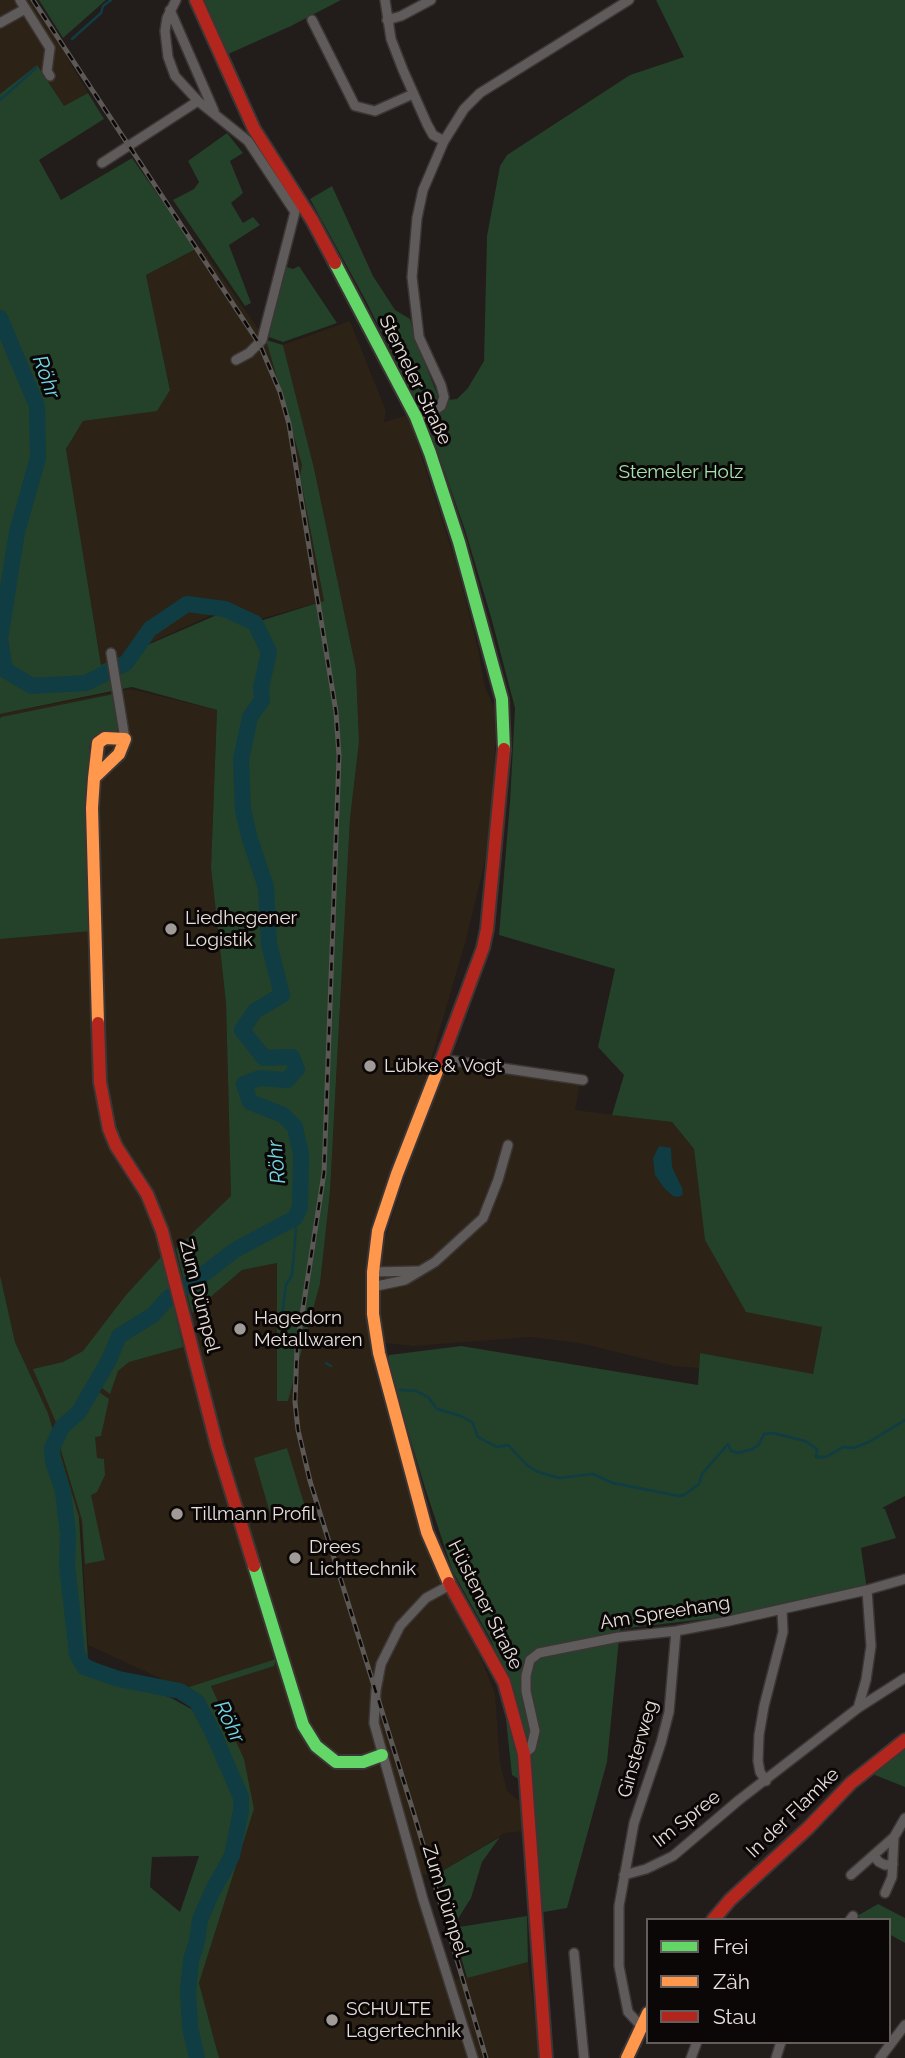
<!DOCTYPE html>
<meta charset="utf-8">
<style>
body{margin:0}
#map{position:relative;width:905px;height:2058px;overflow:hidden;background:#221c1a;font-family:Raleway,sans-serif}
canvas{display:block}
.legend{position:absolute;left:646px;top:1918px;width:245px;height:126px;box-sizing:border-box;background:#0b0706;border:2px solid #635d5c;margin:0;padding:9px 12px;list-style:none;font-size:21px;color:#e6dfdc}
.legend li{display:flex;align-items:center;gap:14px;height:35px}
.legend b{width:35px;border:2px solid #635d5c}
</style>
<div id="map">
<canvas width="905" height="2058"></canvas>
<ul class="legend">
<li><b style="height:9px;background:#63d668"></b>Frei</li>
<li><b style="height:9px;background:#ff974d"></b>Zäh</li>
<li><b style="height:9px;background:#b3261e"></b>Stau</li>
</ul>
</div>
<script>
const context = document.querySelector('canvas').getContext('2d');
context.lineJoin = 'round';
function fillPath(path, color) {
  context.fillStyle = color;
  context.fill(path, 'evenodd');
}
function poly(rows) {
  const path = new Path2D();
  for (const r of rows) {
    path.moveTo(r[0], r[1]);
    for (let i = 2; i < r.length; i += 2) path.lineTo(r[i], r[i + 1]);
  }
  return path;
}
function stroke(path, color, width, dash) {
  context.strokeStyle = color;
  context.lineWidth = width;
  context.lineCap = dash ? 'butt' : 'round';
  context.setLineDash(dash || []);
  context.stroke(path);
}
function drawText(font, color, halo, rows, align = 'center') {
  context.font = font + ' Raleway,sans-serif';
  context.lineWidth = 6;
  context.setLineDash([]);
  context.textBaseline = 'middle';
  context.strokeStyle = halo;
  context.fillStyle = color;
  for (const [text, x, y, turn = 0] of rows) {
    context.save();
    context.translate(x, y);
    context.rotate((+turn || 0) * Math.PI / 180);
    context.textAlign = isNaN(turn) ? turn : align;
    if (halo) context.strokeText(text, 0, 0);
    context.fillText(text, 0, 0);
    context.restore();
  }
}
fillPath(poly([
 [0,0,33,0,88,93,64,107,36,66,0,94],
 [201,247,266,340,302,465,300,477,324,601,260,619,225,609,101,665,66,449,83,421,157,410,170,389,146,275],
 [350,321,386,411,384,422,408,415,456,563,478,648,485,687,496,711,494,796,487,853,466,940,422,1090,370,1230,365,1277,368,1325,374,1367,407,1487,432,1565,480,1656,495,1693,500,1762,507,1791,522,1803,524,1831,505,1833,439,1873,421,1875,453,1980,528,1962,540,2058,219,2058,199,1983,254,1809,211,1686,183,1689,88,1645,81,1524,48,1413,15,1342,0,1275,0,714,131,689,217,710,211,868,226,1003,231,1196,192,1312,242,1270,277,1263,277,1401,288,1401,320,1284,330,1192,350,819,359,742,356,669,314,468,283,345],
 [448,1064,580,1083,575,1110,672,1122,694,1149,706,1240,822,1327,813,1375,700,1353,699,1368,674,1366,579,1343,530,1337,414,1346,383,1343,379,1312,381,1252,407,1171]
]), '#2c2215');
fillPath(poly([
 [39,0,106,0,63,38],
 [204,0,341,0,291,26,226,55],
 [656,0,905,0,905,1496,882,1508,885,1509,896,1538,861,1548,867,1590,782,1610,620,1629,607,1762,567,1908,538,1913,532,1787,512,1775,506,1720,516,1707,505,1673,491,1640,453,1572,425,1488,387,1361,389,1355,461,1346,698,1385,700,1353,813,1374,822,1327,746,1312,705,1240,694,1149,672,1122,612,1115,624,1075,598,1047,615,969,499,935,510,802,515,708,491,617,465,530,438,453,424,419,437,415,445,408,448,400,457,399,468,388,484,361,487,236,500,166,507,155,630,75,684,57],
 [37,65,64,106,88,93,104,119,39,160,61,200,132,158,196,249,146,275,170,390,157,411,83,421,66,449,101,665,226,611,260,621,324,601,300,476,302,465,266,340,283,345,314,468,356,669,359,742,350,819,330,1192,320,1284,288,1401,277,1401,277,1263,242,1270,192,1313,176,1249,231,1196,226,1003,211,868,217,710,132,687,0,714,0,94],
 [227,133,243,153,230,161,243,193,231,203,243,223,253,217,260,225,229,245,251,303,245,306,173,200,194,189,199,182,188,161],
 [332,186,373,276,395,310,410,319,416,341,438,396,437,400,431,406,419,406,414,398,366,301,310,199],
 [284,266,293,269,299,266,337,323,283,342,269,337],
 [114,694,119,727,115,733,100,734,89,746,91,931,0,939,0,719,1,717],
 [162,1256,183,1347,129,1362,118,1371,110,1394,98,1385,61,1434,33,1369,63,1362,83,1351,126,1295],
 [0,1275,15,1342,48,1413,79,1517,88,1659,173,1699,193,1710,183,1689,276,1659,274,1666,211,1686,244,1759,254,1809,199,1983,219,2058,0,2058],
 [199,1856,180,1912,150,1887,152,1857],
 [99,1392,109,1399,101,1436,95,1437,97,1458,104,1459,105,1475,97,1492,91,1495,105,1560,85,1564,82,1520,59,1444],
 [287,1448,306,1510,272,1520,254,1458],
 [905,1748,905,1787,870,1773],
 [500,1837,482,1862,471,1898,453,1927,439,1873],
 [878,1904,905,1918,905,1943,889,1934,889,1920,864,1920,857,1916],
 [527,1916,528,1962,467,1978,453,1928]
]), '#24412a');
fillPath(poly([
 [659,1146,671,1148,672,1167,682,1188,683,1194,679,1197,673,1196,664,1188,655,1175,653,1158]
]), '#0f3d43');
stroke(poly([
 [72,39,101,13,103,6,111,0],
 [0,100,36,68],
 [289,1328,282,1317,286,1285,292,1275,296,1230,295,1218],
 [326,1363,331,1366],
 [400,1390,416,1391,428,1397,437,1409,461,1416,472,1422,478,1437,497,1447,508,1445,528,1466,538,1472,559,1478,593,1474,613,1483,679,1496,684,1495,699,1484,702,1474,728,1444,731,1451,738,1453,753,1449,759,1444,764,1434,773,1433,805,1441,817,1449,816,1457,826,1457,843,1447,854,1448,869,1442,905,1420]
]), '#0f3d43', 2.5);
stroke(poly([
 [0,318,37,406,38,458,17,532,6,601,0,639,5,670,32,686,86,683,126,663,150,629,187,604,225,609,255,623,269,652,261,688,262,700,250,717,241,760,243,810,249,836,266,887,269,944,282,995,255,1011,242,1030,264,1058,292,1057,297,1069,287,1080,260,1078,244,1084,250,1102,283,1115,295,1127,301,1155,300,1207,295,1218,235,1250,196,1280,168,1298,153,1315,119,1336,109,1360,79,1412,62,1427,52,1448,53,1461,63,1491,68,1534,67,1565,77,1654,84,1667,119,1679,180,1691,197,1702,213,1733,241,1797,241,1811,232,1856,212,1892,200,1920,197,1941,191,1960,188,1991,190,2027,197,2058]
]), '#0f3d43', 16);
const street = poly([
 [20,0,50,48,47,71,50,76],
 [176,0,167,18,165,31,168,57,175,76,198,101,248,141,295,212,262,340,249,353,236,360],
 [385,0,391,39,403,70,427,124,433,135,444,141],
 [170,10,214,111],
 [312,20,355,106,375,111,413,94],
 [387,20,401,16,431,0],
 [0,23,25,9],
 [102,163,198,101],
 [416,417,435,410,441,406,444,397,441,385,419,337,412,277,417,218,423,190,444,141,464,109,480,93,629,0],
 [111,653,125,739],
 [441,1059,583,1080],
 [373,1272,418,1271],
 [372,1287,405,1280,435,1262,483,1218,498,1180,508,1145],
 [450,1585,426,1598,400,1626,381,1664,376,1690,374,1723,423,1899,473,2058],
 [858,1708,866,1680,871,1646,867,1590],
 [524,1754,531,1748,535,1731,526,1691,526,1676,530,1660,539,1653,619,1637,676,1631,729,1621,867,1590,905,1579],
 [766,1781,760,1772,758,1761,759,1735,764,1706,783,1632,782,1610],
 [874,1856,879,1862,885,1865,893,1864],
 [624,1875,646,1869,673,1856,739,1800,858,1708,905,1678],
 [851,1875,894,1837],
 [885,1893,892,1877,894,1837,905,1818],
 [850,1920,853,1916],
 [574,1953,584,2058],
 [641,2026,628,2012,619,1966,619,1906,634,1823,661,1743,669,1712,676,1631],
 [691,2058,697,2042],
 [776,2058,781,2042],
 [880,2058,905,2025]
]);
const fast = poly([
 [335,263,416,417,430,453,459,542,502,699,504,749],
 [254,1566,303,1725,316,1746,336,1762,363,1762,382,1755]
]);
const slow = poly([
 [94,778,98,743,105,738,125,739,119,754,94,778,92,808,98,1023],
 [441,1061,397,1174,378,1231,373,1272,373,1314,379,1353,427,1532,449,1583],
 [627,2058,648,2013]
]);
const jam = poly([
 [196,0,254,129,312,220,335,263],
 [98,1023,100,1082,109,1129,116,1146,147,1194,162,1231,217,1446,254,1566],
 [441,1061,483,948,487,929,504,749],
 [449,1583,504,1682,524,1754,546,2058],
 [713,1920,730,1900,808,1828,851,1783,905,1740]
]);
stroke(street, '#3b3635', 12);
stroke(fast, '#3b3635', 16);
stroke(slow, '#3b3635', 16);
stroke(jam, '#3b3635', 16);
stroke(street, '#5f5b5a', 9);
stroke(fast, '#63d668', 12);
stroke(slow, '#ff974d', 12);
stroke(jam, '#b3261e', 12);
const rail = poly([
 [33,0,260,345,280,392,289,424,336,712,339,756,324,1173,297,1347,295,1402,298,1430,310,1481,414,1814,486,2058]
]);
stroke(rail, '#5b5856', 5);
stroke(rail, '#0b0706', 2.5, [8]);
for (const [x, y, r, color] of [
 [171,929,7,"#a19b98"],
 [370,1066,7,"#a19b98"],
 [240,1329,7,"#a19b98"],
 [177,1514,7,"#a19b98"],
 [295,1558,7,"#a19b98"],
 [332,2020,7,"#a19b98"]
]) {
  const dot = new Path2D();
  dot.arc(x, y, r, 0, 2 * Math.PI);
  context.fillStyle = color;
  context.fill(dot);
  stroke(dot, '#0b0706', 2.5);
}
drawText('19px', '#e6dfdc', '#0b0706', [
 ["Stemeler Straße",415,380,64],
 ["Zum Dümpel",199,1296,76],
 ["Hüstener Straße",485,1605,63],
 ["Am Spreehang",665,1613,-9],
 ["Ginsterweg",638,1749,-74],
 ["In der Flamke",793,1813,-44],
 ["Im Spree",687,1819,-38],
 ["Zum Dümpel",445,1901,73]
]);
drawText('19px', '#a4e3b0', '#0b0706', [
 ["Stemeler Holz",681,472]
]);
drawText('19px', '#e6dfdc', '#0b0706', [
 ["Liedhegener",185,918],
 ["Logistik",185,940],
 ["Lübke & Vogt",384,1066],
 ["Hagedorn",254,1318],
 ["Metallwaren",254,1340],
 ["Tillmann Profil",191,1514],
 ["Drees",309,1547],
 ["Lichttechnik",309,1569],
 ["SCHULTE",346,2009],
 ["Lagertechnik",346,2031]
], 'left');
drawText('italic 21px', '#72d5e5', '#0b0706', [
 ["Röhr",46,377,70],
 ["Röhr",277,1162,-95],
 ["Röhr",229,1722,64]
]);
</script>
